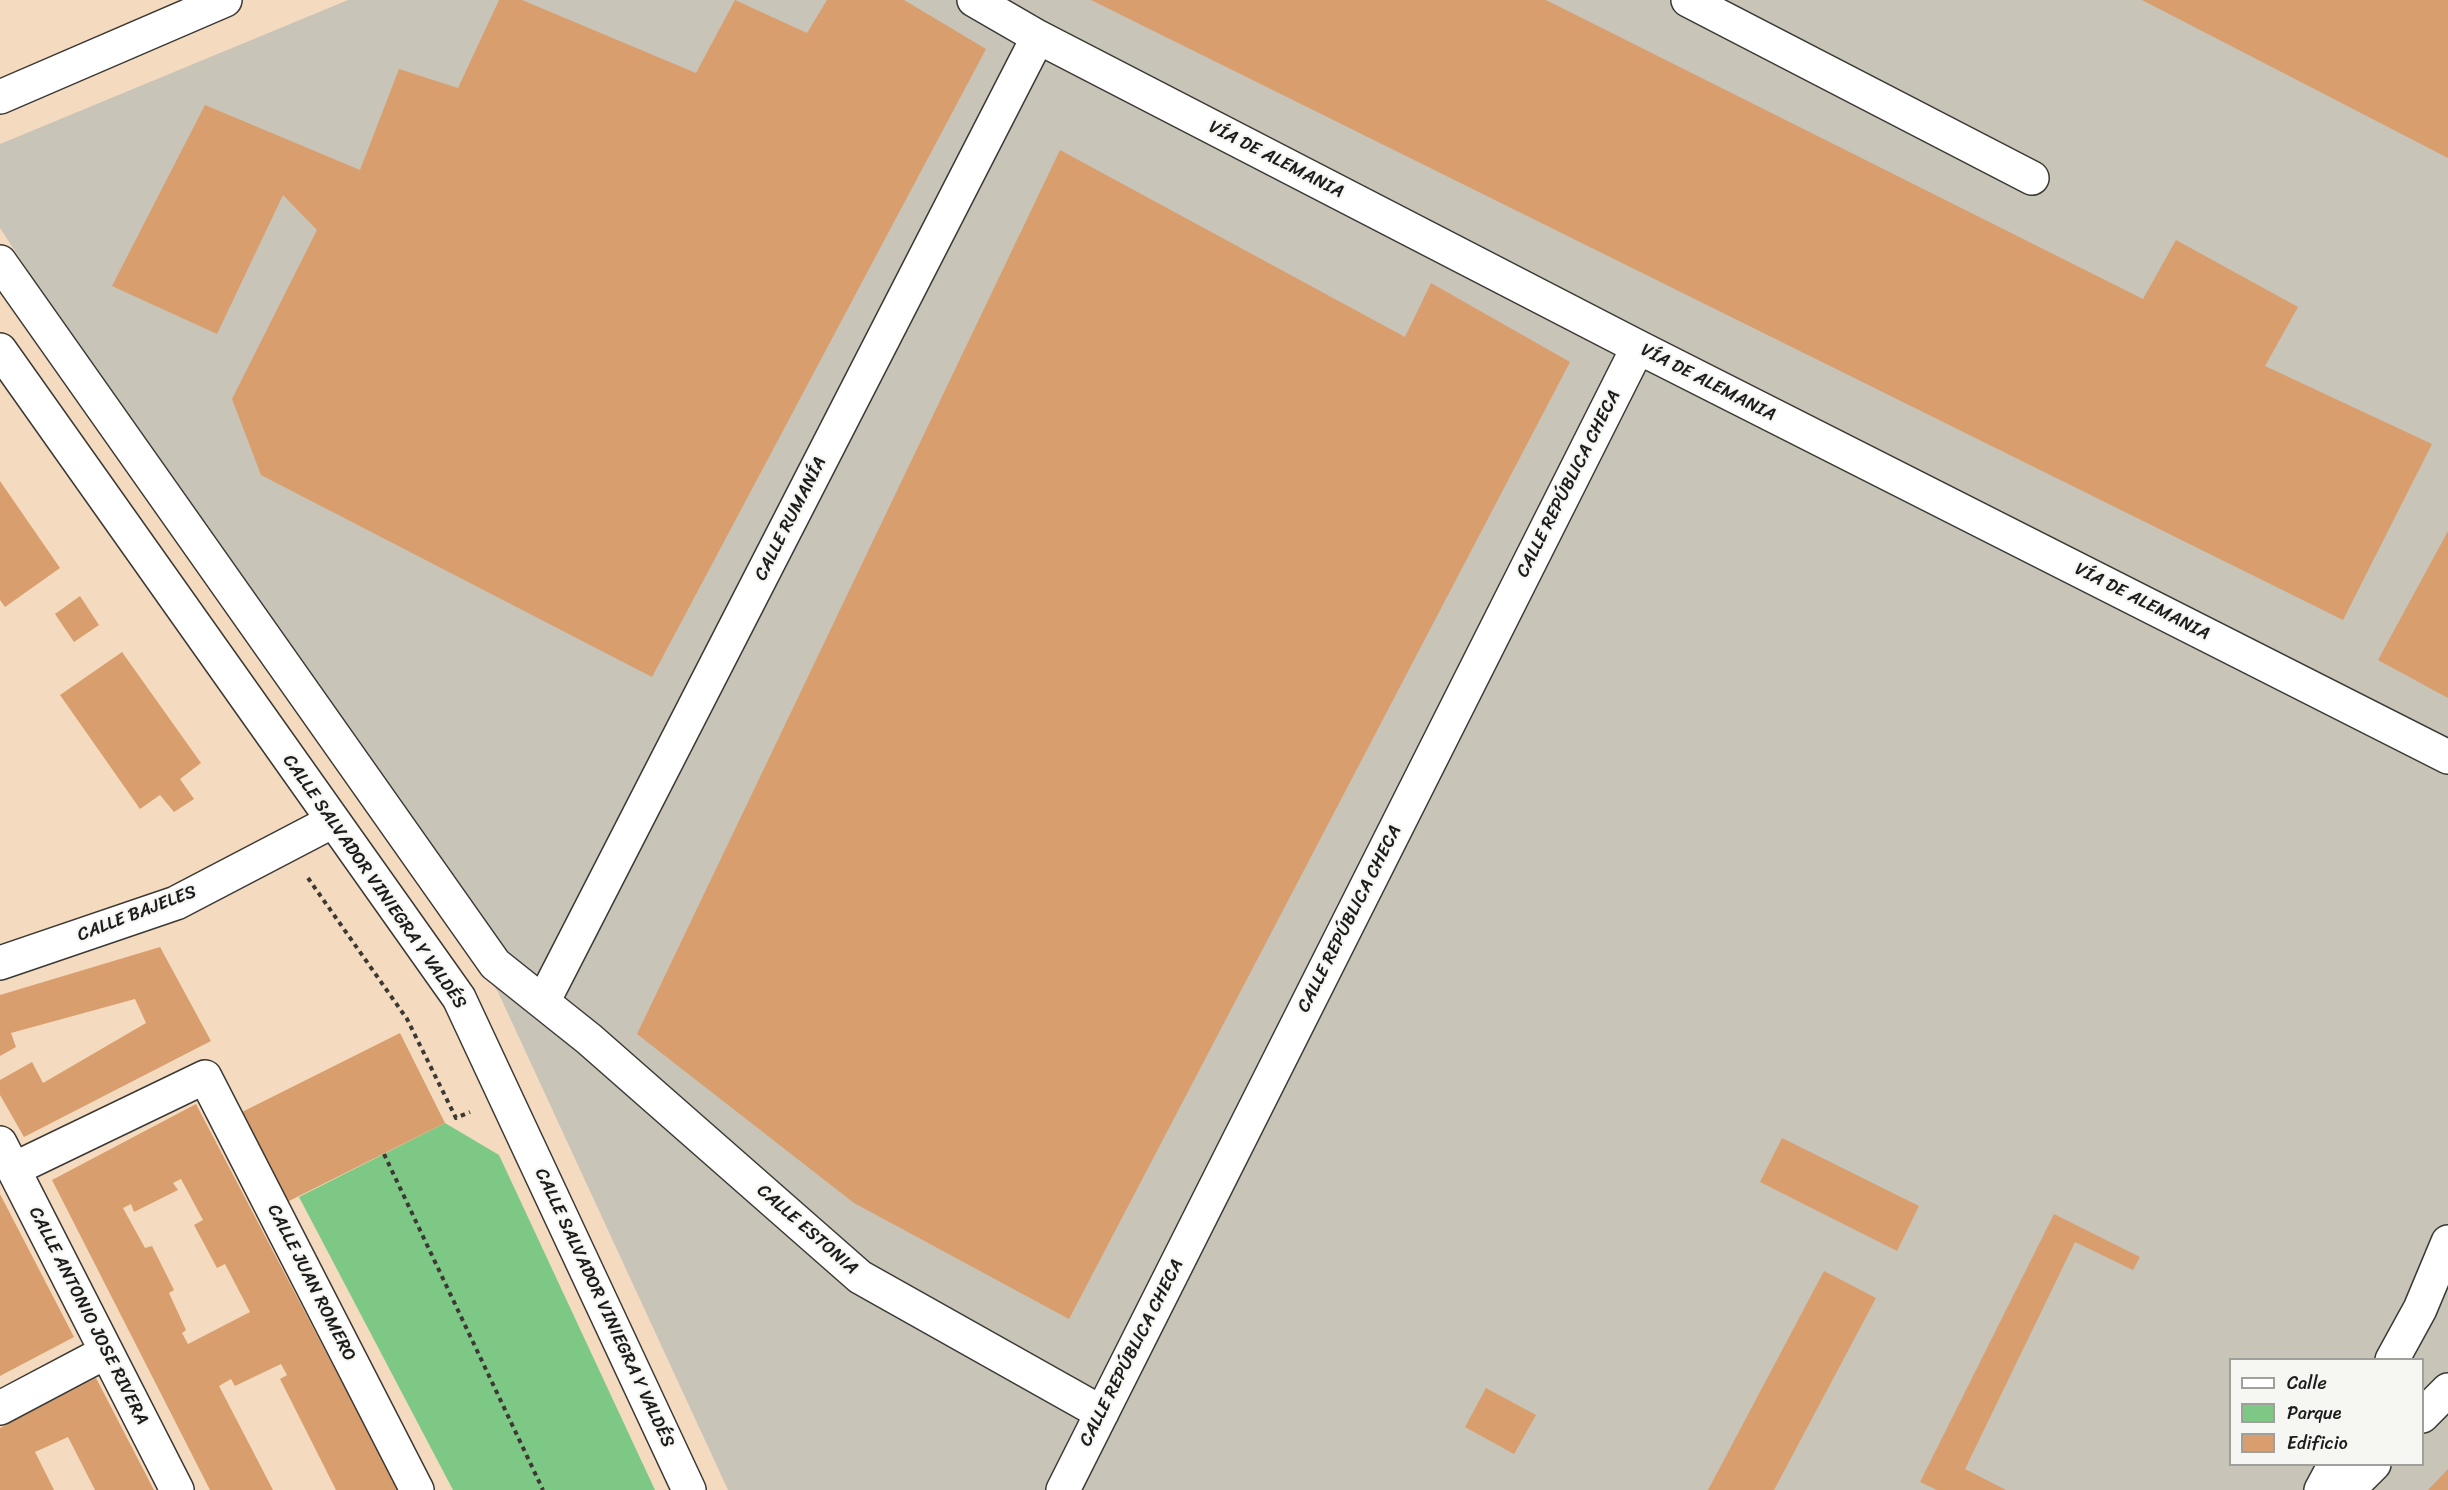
<!DOCTYPE html>
<meta charset="utf-8">
<style>
body{margin:0}
#map{position:relative;width:2448px;height:1490px;overflow:hidden;background:#f4dbbf;font-family:Sriracha,sans-serif}
canvas{display:block}
.legend{position:absolute;left:2229px;top:1358px;width:195px;height:108px;box-sizing:border-box;background:#f6f6f2;border:2px solid #9f9f9c;margin:0;padding:8px 10px;list-style:none;font-size:18px;color:#1c1c1c}
.legend li{display:flex;align-items:center;gap:12px;height:30px}
.legend b{width:30px;border:2px solid #9f9f9c}
</style>
<div id="map">
<canvas width="2448" height="1490"></canvas>
<ul class="legend">
<li><b style="height:8px;background:#fff"></b>Calle</li>
<li><b style="height:16px;background:#7ec886"></b>Parque</li>
<li><b style="height:16px;background:#d99e6e"></b>Edificio</li>
</ul>
</div>
<script>
const context = document.querySelector('canvas').getContext('2d');
context.lineJoin = 'round';
function fillPath(path, color) {
  context.fillStyle = color;
  context.fill(path, 'evenodd');
}
function poly(rows) {
  const path = new Path2D();
  for (const r of rows) {
    path.moveTo(r[0], r[1]);
    for (let i = 2; i < r.length; i += 2) path.lineTo(r[i], r[i + 1]);
  }
  return path;
}
function stroke(path, color, width, dash) {
  context.strokeStyle = color;
  context.lineWidth = width;
  context.lineCap = dash ? 'butt' : 'round';
  context.setLineDash(dash || []);
  context.stroke(path);
}
function drawText(font, color, halo, rows, align = 'center') {
  context.font = font + ' Sriracha,sans-serif';
  context.lineWidth = 4.5;
  context.setLineDash([]);
  context.textBaseline = 'middle';
  context.strokeStyle = halo;
  context.fillStyle = color;
  for (const [text, x, y, turn = 0] of rows) {
    context.save();
    context.translate(x, y);
    context.rotate((+turn || 0) * Math.PI / 180);
    context.textAlign = isNaN(turn) ? turn : align;
    if (halo) context.strokeText(text, 0, 0);
    context.fillText(text, 0, 0);
    context.restore();
  }
}
fillPath(poly([
 [348,0,2448,0,2448,1490,728,1490,498,992,0,228,0,144],
 [2230,1360,2422,1360,2422,1464,2230,1464]
]), '#c8c4b8');
fillPath(poly([
 [445,1123,499,1155,655,1490,453,1490,299,1197]
]), '#7ec886');
fillPath(poly([
 [499,0,522,0,696,73,735,0,807,33,827,0,904,0,986,49,652,677,261,475,232,399,317,230,283,195,217,334,112,286,205,105,360,170,399,69,458,88],
 [1091,0,1546,0,2143,299,2176,240,2298,307,2265,366,2432,444,2343,620],
 [2142,0,2448,0,2448,158],
 [1060,150,1405,337,1431,283,1570,362,1069,1319,854,1203,637,1034],
 [0,481,60,568,5,607,0,600],
 [2448,531,2448,698,2378,660],
 [80,596,99,625,74,642,55,614],
 [122,652,201,763,180,779,194,799,174,812,160,795,140,809,60,695],
 [160,947,211,1041,24,1137,0,1095,0,1080,32,1062,43,1083,146,1023,135,999,11,1033,16,1047,0,1056,0,995],
 [400,1033,445,1123,285,1203,240,1113],
 [196,1104,398,1490,336,1490,280,1379,287,1375,281,1364,235,1386,231,1379,219,1386,273,1490,210,1490,52,1180],
 [181,1179,203,1220,194,1225,217,1268,225,1264,250,1312,188,1344,182,1333,186,1330,169,1293,174,1290,152,1246,145,1248,123,1208,131,1204,134,1212,178,1190,173,1183],
 [1782,1138,1919,1206,1897,1251,1760,1182],
 [0,1194,74,1337,0,1376],
 [2054,1214,2140,1257,2133,1270,2075,1242,1965,1469,2006,1490,1937,1490,1920,1482],
 [1824,1271,1876,1298,1774,1490,1708,1490],
 [96,1378,154,1490,95,1490,68,1437,35,1452,54,1490,0,1490,0,1428],
 [1486,1388,1536,1415,1514,1454,1465,1427],
 [2448,1469,2448,1490,2428,1490]
]), '#d99e6e');
const minor = poly([
 [974,0,1038,37,1638,347,2448,757],
 [1688,0,2032,178],
 [0,97,225,0],
 [0,262,495,964,589,1039,860,1277,1102,1413],
 [0,350,459,998,689,1490],
 [0,963,176,903,333,821],
 [543,1002,1038,37],
 [0,1143,177,1490],
 [14,1169,205,1077,417,1490],
 [2392,1360,2420,1309,2448,1242],
 [0,1408,106,1352],
 [2422,1416,2448,1390],
 [1063,1490,1638,347],
 [2321,1490,2335,1464],
 [2348,1490,2374,1464]
]);
stroke(minor, '#3c3934', 36);
stroke(poly([
 [308,878,407,1019,456,1118,470,1112],
 [384,1154,543,1490]
]), '#3c3934', 4, [4.5, 4.5]);
stroke(minor, '#fff', 33);
drawText('18px', '#1c1c1c', '#f6f6f2', [
 ["VÍA DE ALEMANIA",1276,160,27],
 ["VÍA DE ALEMANIA",1708,383,27],
 ["CALLE REPÚBLICA CHECA",1569,484,-63],
 ["CALLE RUMANÍA",791,519,-63],
 ["VÍA DE ALEMANIA",2142,602,27],
 ["CALLE SALVADOR VINIEGRA Y VALDÉS",374,882,55],
 ["CALLE BAJELES",137,914,-21],
 ["CALLE REPÚBLICA CHECA",1350,919,-63],
 ["CALLE ESTONIA",807,1230,41],
 ["CALLE JUAN ROMERO",311,1283,63],
 ["CALLE SALVADOR VINIEGRA Y VALDÉS",604,1308,65],
 ["CALLE ANTONIO JOSE RIVERA",88,1316,63],
 ["CALLE REPÚBLICA CHECA",1132,1353,-63]
]);
</script>
